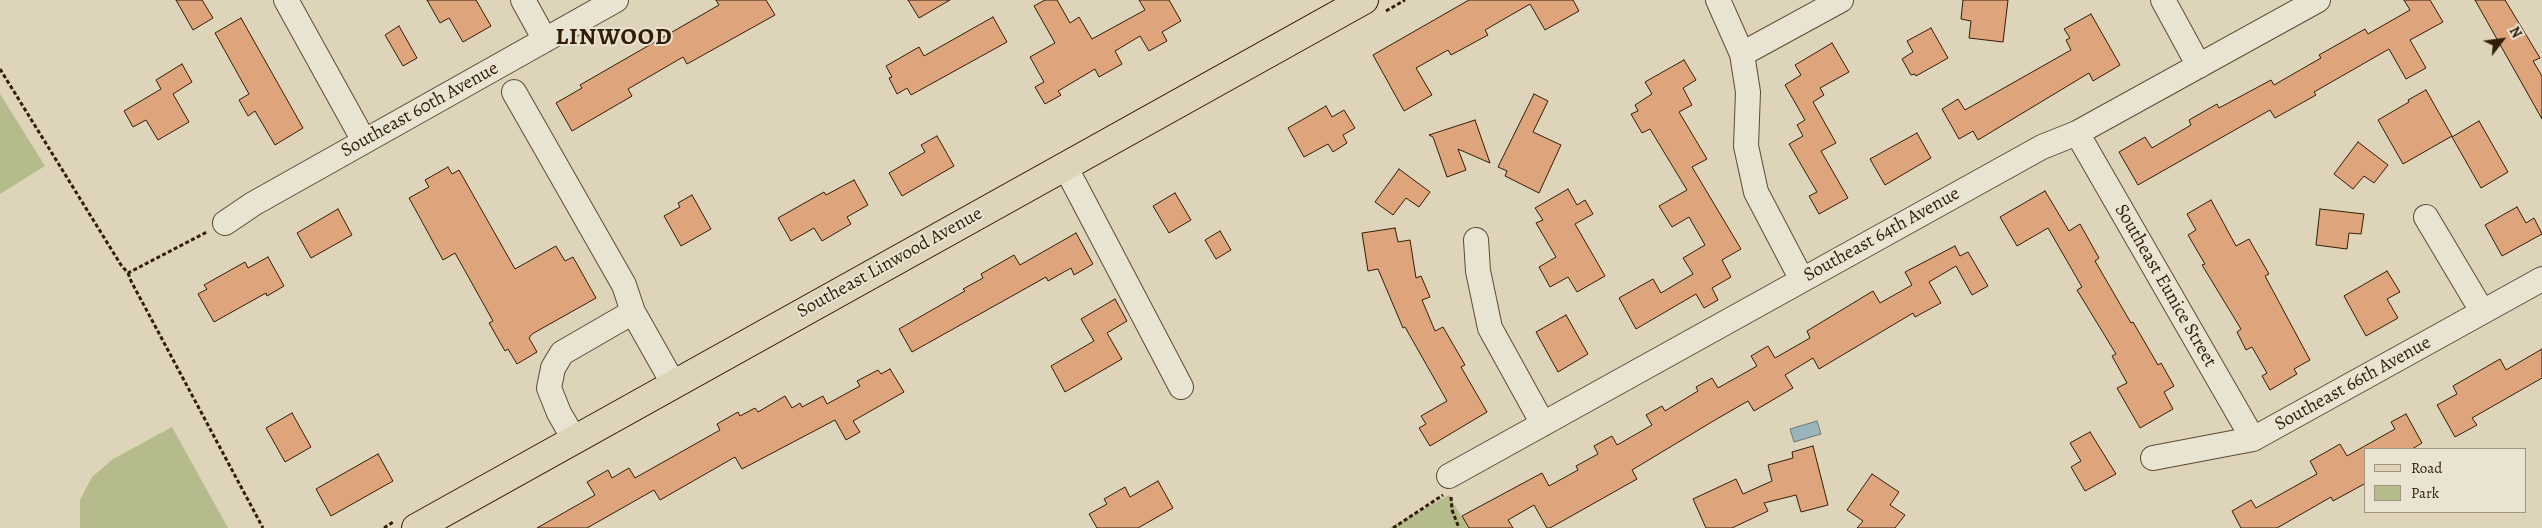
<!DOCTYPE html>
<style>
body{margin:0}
#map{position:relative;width:2542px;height:528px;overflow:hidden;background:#ddd4b9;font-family:Alegreya,serif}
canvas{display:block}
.legend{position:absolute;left:2364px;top:448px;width:162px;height:65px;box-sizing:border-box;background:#e9e3d2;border:1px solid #a09481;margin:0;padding:6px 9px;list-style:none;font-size:15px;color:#321d07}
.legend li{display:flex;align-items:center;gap:10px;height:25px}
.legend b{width:25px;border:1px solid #a09481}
.north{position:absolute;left:2477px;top:15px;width:50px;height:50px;-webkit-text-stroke:4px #e9e3d2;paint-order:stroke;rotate:60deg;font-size:14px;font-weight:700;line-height:20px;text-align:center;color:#321d07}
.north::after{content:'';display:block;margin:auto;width:18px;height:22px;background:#321d07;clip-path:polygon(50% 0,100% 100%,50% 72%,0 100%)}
</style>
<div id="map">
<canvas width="2542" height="528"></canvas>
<ul class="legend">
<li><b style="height:6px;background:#ddd4b9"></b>Road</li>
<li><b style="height:14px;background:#b6bb8c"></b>Park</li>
</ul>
<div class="north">N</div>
</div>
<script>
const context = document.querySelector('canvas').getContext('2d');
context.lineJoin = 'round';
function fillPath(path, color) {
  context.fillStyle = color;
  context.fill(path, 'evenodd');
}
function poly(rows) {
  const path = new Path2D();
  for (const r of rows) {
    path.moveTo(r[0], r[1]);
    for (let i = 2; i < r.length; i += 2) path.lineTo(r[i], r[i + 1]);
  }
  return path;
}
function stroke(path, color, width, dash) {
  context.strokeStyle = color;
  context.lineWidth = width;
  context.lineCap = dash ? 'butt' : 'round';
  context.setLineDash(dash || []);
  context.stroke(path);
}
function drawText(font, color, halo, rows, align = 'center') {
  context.font = font + ' Alegreya,serif';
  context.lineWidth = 4;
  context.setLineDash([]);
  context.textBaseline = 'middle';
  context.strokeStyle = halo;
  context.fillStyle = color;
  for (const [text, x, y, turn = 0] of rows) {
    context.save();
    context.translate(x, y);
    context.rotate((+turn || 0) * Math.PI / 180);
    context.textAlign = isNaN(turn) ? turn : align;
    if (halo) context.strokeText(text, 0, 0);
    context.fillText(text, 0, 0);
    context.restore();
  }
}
fillPath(poly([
 [0,94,45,166,0,194],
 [172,427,228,528,80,528,80,500,92,477,113,459],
 [1449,495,1468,528,1389,528]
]), '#b6bb8c');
const water = poly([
 [1817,421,1821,434,1794,442,1790,429,1817,421]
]);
fillPath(water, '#99b5bb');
stroke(water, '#707873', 1);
const building = poly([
 [176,0,202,0,213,18,193,30,176,0],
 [427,0,476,0,491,26,463,42,449,18,440,23,427,0],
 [716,0,766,0,775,15,687,64,683,57,628,89,632,96,572,131,556,103,582,88,580,85,719,5,716,0],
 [908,0,950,0,919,18,908,0],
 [1045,0,1057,0,1070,23,1079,17,1092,39,1145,10,1139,0,1169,0,1181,21,1162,32,1167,41,1149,51,1140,36,1115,51,1122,64,1099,77,1095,69,1058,91,1061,95,1045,104,1035,87,1044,82,1030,57,1055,43,1034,6,1045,0],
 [1469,0,1573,0,1579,11,1545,30,1530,4,1485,30,1488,35,1451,55,1448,50,1416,68,1432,95,1404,111,1373,55,1469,0],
 [1963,0,2008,0,2003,42,1969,38,1971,21,1961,19,1963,0],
 [2404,0,2430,0,2443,22,2410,40,2426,68,2406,79,2389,49,2314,92,2316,95,2275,118,2270,110,2138,185,2119,152,2145,137,2152,148,2191,125,2189,120,2217,104,2219,108,2271,80,2274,85,2321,58,2319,55,2365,29,2368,34,2410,10,2404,0],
 [2475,0,2505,0,2540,58,2533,61,2542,76,2542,119,2475,0],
 [2091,14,2120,65,2093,81,2089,73,1978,140,1973,131,1959,139,1942,109,1958,99,1965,110,2071,50,2066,40,2070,38,2064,29,2091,14],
 [993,17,1007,42,911,95,907,88,897,94,889,78,892,77,886,66,919,47,924,56,993,17],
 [241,18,303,128,275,145,255,111,248,116,239,100,249,94,215,33,241,18],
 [399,26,417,58,403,66,385,35,399,26],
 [1931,28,1948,58,1916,76,1915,74,1911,75,1902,59,1913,52,1907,41,1931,28],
 [1832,43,1849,72,1820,88,1824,95,1813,102,1836,143,1821,151,1848,198,1819,214,1809,196,1817,192,1789,144,1803,136,1797,125,1805,120,1785,85,1801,75,1795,65,1832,43],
 [1684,60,1696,80,1683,88,1692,105,1679,112,1707,159,1692,167,1741,249,1722,260,1731,277,1712,288,1718,300,1704,308,1696,294,1636,329,1619,298,1653,279,1661,293,1693,274,1683,258,1705,245,1689,217,1672,227,1659,206,1687,190,1650,129,1642,133,1631,114,1638,111,1635,105,1652,94,1645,82,1684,60],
 [182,64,192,82,173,94,189,122,158,140,146,120,133,127,124,111,161,89,156,80,182,64],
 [2426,90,2452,136,2403,164,2378,120,2409,102,2408,100,2426,90],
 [1534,94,1548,101,1533,132,1561,145,1539,193,1505,176,1507,171,1498,167,1534,94],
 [1326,106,1332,117,1344,110,1355,128,1343,135,1347,143,1333,152,1328,144,1304,157,1288,128,1326,106],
 [1475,120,1490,163,1458,149,1466,170,1447,177,1433,137,1429,135,1475,120],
 [2479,121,2508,172,2481,188,2452,137,2479,121],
 [1917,133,1931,158,1885,185,1870,159,1917,133],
 [937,136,954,166,902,196,889,173,925,152,921,145,937,136],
 [2358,142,2388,165,2374,183,2364,176,2353,189,2334,174,2358,142],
 [448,167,452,174,459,170,515,269,556,246,565,261,573,257,596,298,532,334,529,338,537,352,517,364,508,349,505,351,489,323,493,321,455,253,443,260,409,198,429,187,425,180,448,167],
 [1399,169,1430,192,1419,207,1406,198,1393,215,1375,202,1399,169],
 [854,180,868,205,847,217,851,224,822,241,814,228,791,241,778,218,824,192,826,195,854,180],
 [1568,189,1577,205,1585,200,1593,214,1575,224,1605,276,1577,292,1568,277,1550,287,1539,267,1556,257,1536,223,1543,220,1535,208,1568,189],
 [2045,191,2069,231,2080,224,2099,258,2095,261,2131,323,2133,322,2158,365,2161,363,2174,386,2164,392,2173,409,2140,428,2117,388,2127,383,2112,356,2116,354,2077,290,2082,287,2048,228,2017,246,2000,217,2045,191],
 [1175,193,1191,220,1169,233,1153,206,1175,193],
 [692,195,711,229,681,246,664,216,680,207,678,203,692,195],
 [2211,200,2236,246,2249,239,2269,274,2265,276,2310,360,2294,369,2297,374,2270,390,2262,376,2267,373,2252,347,2246,350,2237,332,2241,329,2202,265,2205,264,2188,235,2196,230,2187,214,2211,200],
 [2517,207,2526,223,2534,218,2542,234,2502,256,2485,225,2517,207],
 [338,209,352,235,311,258,297,233,338,209],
 [2320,209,2364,214,2361,234,2349,233,2347,249,2316,245,2320,209],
 [1395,228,1398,242,1410,240,1416,278,1421,276,1430,297,1422,300,1435,331,1443,327,1465,365,1461,367,1487,412,1430,446,1419,428,1426,424,1421,416,1447,401,1405,327,1403,328,1378,269,1368,271,1362,233,1395,228],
 [1220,231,1231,250,1216,259,1205,240,1220,231],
 [1076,233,1093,264,1074,275,1071,268,1048,281,1046,277,912,352,899,329,965,291,963,289,983,278,981,274,1014,255,1020,265,1076,233],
 [1955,246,1960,256,1968,252,1988,286,1972,295,1956,266,1929,282,1941,303,1915,317,1913,313,1819,369,1813,358,1785,375,1793,388,1754,411,1748,401,1715,420,1632,470,1637,479,1550,528,1547,528,1534,505,1508,520,1513,528,1469,528,1462,516,1542,473,1549,486,1578,470,1576,466,1598,454,1594,446,1612,436,1617,445,1652,425,1646,415,1662,406,1665,411,1698,391,1696,387,1712,378,1718,388,1757,366,1751,356,1768,346,1775,358,1810,338,1807,331,1873,291,1880,303,1912,285,1905,272,1955,246],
 [268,257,284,286,267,296,266,293,214,322,198,294,207,289,204,285,245,262,248,268,268,257],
 [2387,271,2400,292,2387,299,2398,318,2366,336,2344,296,2387,271],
 [1115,299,1127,321,1107,333,1122,359,1065,392,1051,366,1094,341,1081,319,1115,299],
 [1566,315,1588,354,1558,372,1536,332,1566,315],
 [2542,349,2542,378,2472,418,2477,425,2455,437,2437,405,2457,394,2453,386,2500,359,2506,370,2542,349],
 [890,369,904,392,853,421,860,432,846,440,835,420,742,469,735,457,660,500,654,490,587,528,537,528,595,495,587,482,608,470,612,478,629,468,635,478,720,430,717,424,738,412,740,416,755,408,758,412,785,396,792,408,800,403,802,407,823,396,827,404,860,386,857,381,878,370,881,374,890,369],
 [292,413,311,447,285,462,266,428,292,413],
 [2406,414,2422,443,2412,449,2366,449,2366,483,2333,501,2331,497,2277,528,2241,528,2232,511,2251,500,2256,508,2317,474,2310,461,2340,444,2347,456,2395,429,2391,422,2406,414],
 [2090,432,2116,474,2085,491,2071,467,2081,461,2070,443,2090,432],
 [1813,446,1828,505,1801,512,1796,495,1764,503,1768,511,1732,528,1706,528,1693,499,1736,479,1743,494,1772,481,1768,465,1793,458,1792,452,1813,446],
 [378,454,393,481,331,516,316,489,378,454],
 [1872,474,1899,492,1890,505,1905,515,1895,528,1857,528,1863,521,1847,510,1872,474],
 [1158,481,1173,508,1138,528,1097,528,1089,514,1107,504,1104,499,1125,487,1130,497,1158,481]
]);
fillPath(building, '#dea57d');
stroke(building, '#321d07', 1);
const minor = poly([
 [286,0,364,141],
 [523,0,545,40],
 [1718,0,1742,54,1748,92,1746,146,1756,192,1802,280],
 [2163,0,2199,66],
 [1742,54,1841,0],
 [514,92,624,285,633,312],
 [2077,133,2253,439],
 [1065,166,1181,387],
 [2426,217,2482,311],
 [225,223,253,204,616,0],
 [1476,240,1478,271,1490,328,1543,424],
 [574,439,559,413,549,388,553,368,562,353,633,312,673,383],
 [2153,458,2253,439,2542,279],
 [1449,476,2042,147,2077,133,2318,0]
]);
const major = poly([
 [416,528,1364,0]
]);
stroke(minor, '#5d4b34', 26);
stroke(major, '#321d07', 30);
stroke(poly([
 [1386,11,1405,0],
 [0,69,121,265,128,273,207,232],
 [128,273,131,281,263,528],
 [1451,497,1452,510,1459,528],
 [384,528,393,522],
 [1393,528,1443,495]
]), '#321d07', 3, [4, 2.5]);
stroke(minor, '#e9e3d2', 24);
stroke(major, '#ddd4b9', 28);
drawText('19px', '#321d07', '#e9e3d2', [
 ["Southeast 60th Avenue",420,110,-29],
 ["Southeast 64th Avenue",1882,235,-29],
 ["Southeast Linwood Avenue",890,263,-29],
 ["Southeast Eunice Street",2165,286,60],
 ["Southeast 66th Avenue",2353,384,-29]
]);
context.letterSpacing = '1px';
drawText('bold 24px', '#321d07', '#e9e3d2', [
 ["LINWOOD",614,38]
]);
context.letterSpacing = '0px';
</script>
